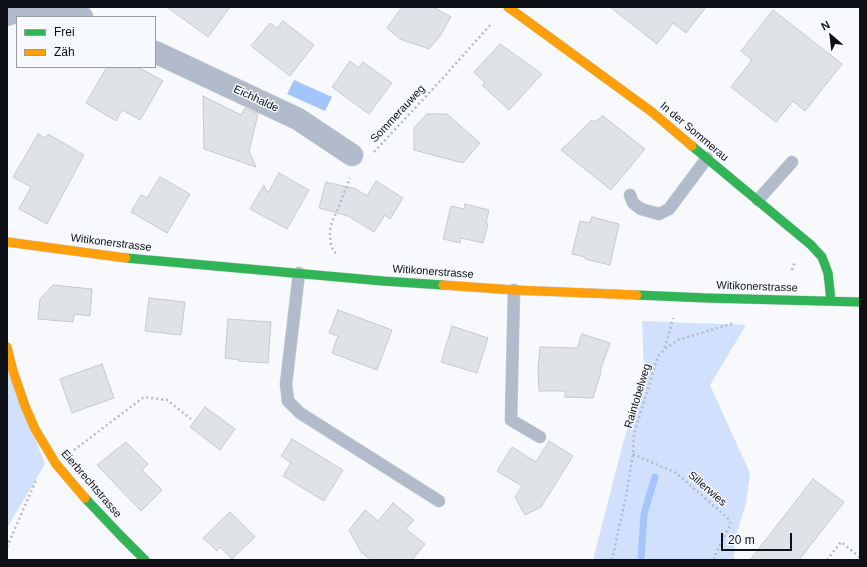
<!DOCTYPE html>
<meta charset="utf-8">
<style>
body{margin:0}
#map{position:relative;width:867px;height:567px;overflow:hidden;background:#f7f9fc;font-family:Helvetica,sans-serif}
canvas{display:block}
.frame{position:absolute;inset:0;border:8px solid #0d1017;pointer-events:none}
.legend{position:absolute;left:16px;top:16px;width:140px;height:52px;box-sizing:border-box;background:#f6f9fd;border:1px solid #999ca1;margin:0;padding:5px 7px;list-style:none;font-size:12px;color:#0d1017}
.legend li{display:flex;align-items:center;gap:8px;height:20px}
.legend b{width:20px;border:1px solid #999ca1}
.north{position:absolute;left:811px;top:16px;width:40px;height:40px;-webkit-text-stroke:3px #f6f9fd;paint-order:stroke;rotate:332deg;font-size:11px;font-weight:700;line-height:16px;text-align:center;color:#0d1017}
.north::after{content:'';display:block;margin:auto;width:14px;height:18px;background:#0d1017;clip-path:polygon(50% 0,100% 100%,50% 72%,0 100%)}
.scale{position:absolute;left:721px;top:533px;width:71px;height:18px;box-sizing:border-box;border:2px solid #0d1017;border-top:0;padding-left:5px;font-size:12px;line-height:14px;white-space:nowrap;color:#0d1017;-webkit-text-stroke:3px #f6f9fd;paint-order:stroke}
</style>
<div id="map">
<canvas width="867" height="567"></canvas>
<div class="frame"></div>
<ul class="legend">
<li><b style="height:5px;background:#30b455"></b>Frei</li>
<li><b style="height:5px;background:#ff9f0a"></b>Zäh</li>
</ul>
<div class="north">N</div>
<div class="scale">20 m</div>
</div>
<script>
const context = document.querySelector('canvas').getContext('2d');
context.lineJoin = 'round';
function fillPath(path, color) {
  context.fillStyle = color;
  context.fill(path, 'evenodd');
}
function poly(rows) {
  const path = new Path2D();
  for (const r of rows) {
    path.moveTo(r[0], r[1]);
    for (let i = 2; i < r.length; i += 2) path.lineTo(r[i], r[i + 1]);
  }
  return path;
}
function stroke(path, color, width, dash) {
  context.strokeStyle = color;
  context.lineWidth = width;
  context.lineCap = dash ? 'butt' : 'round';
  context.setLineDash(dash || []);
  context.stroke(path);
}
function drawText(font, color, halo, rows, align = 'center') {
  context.font = font + ' Helvetica,sans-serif';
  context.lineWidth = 3;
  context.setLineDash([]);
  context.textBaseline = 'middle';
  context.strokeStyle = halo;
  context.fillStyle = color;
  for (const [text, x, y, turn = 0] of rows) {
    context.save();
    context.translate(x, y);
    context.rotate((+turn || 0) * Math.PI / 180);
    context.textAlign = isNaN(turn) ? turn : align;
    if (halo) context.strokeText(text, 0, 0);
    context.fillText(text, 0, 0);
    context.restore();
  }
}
fillPath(poly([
 [642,321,746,325,710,385,750,473,746,504,735,538,734,560,593,560,622,447,644,371],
 [7,368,45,464,7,528]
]), '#d0e0fd');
fillPath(poly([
 [294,80,332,97,325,111,287,94]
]), '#a4c4fd');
stroke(poly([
 [641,560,644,514,655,477]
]), '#a4c4fd', 7);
const building = poly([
 [167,7,230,7,208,37,167,7],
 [402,7,433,7,451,17,440,36,429,49,400,39,387,28,402,7],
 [610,7,706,7,686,33,673,23,657,44,610,7],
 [773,10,842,64,805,111,793,101,776,122,731,87,752,60,741,51,773,10],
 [283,21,314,45,290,76,251,46,270,23,277,28,283,21],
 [500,44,542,74,509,110,482,85,485,83,474,72,500,44],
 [350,61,359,68,363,62,392,83,369,114,332,87,350,61],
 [107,67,138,67,163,81,140,120,122,110,116,121,86,103,107,67],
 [203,96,241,115,245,108,258,114,249,151,256,167,204,149,203,96],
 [427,114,447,114,480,143,463,163,414,150,414,128,427,114],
 [603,116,645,149,611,190,561,150,592,120,594,122,603,116],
 [38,134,45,138,48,134,84,155,47,224,19,209,31,187,13,177,38,134],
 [279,173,309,190,287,229,250,209,264,185,268,193,279,173],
 [160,177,190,194,167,233,131,212,141,195,147,198,160,177],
 [376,181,403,198,390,219,385,215,374,232,348,216,319,208,326,182,356,189,367,196,376,181],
 [465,204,489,210,486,223,488,224,483,243,461,238,460,243,443,239,451,206,464,209,465,204],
 [592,217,619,224,610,265,585,259,585,257,572,254,580,221,590,223,592,217],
 [53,285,92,289,90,316,74,314,73,322,38,319,40,299,53,285],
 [149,298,185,302,181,335,145,331,149,298],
 [338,310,392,330,377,370,332,353,338,336,329,333,338,310],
 [228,319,271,322,268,363,239,361,239,360,225,358,228,319],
 [452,326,488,338,477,373,441,362,452,326],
 [582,334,610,343,600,371,601,372,593,398,565,397,565,391,539,391,538,368,540,347,577,348,582,334],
 [102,364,114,398,72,413,60,379,102,364],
 [205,407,235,429,220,450,190,427,205,407],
 [292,439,343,470,324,501,283,476,291,463,281,456,292,439],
 [549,441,573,456,541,507,525,515,515,497,522,486,497,471,512,447,536,462,549,441],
 [126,442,148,464,142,470,162,490,141,511,97,465,126,442],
 [813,479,844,502,799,560,750,560,813,479],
 [393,503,414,520,406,529,425,544,412,560,371,560,361,552,349,530,365,510,378,521,393,503],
 [230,512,255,537,232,559,220,547,217,551,203,538,230,512]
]);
fillPath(building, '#dfe2e7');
stroke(building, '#c6c9ce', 1);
const lane = poly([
 [630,195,633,203,641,209,659,214,669,209,707,158],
 [758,200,792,162],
 [299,273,286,384,288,401,300,413,439,501],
 [514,290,511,420,540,437]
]);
const street = poly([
 [49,7,73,12,82,17],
 [7,15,29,7,44,7],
 [155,52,298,119,352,155]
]);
const fast = poly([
 [692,146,811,245,822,257,828,273,831,301],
 [126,258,383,281,443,285],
 [637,295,706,298,860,302],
 [85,498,121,536,145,560]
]);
const slow = poly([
 [508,7,652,112,692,146],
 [7,242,126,258],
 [443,285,514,290,637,295],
 [7,347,13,371,25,406,35,429,56,464,85,498]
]);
stroke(lane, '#d2d4d7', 13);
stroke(street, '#d2d4d7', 23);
stroke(fast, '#d2d4d7', 10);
stroke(slow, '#d2d4d7', 10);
stroke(poly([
 [374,152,442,79,492,23],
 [336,253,334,252,331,245,330,237,330,230,332,222,337,211,350,178],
 [792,270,793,266,796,261],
 [665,348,673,318],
 [74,450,144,397,167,400,191,419],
 [633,454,676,473,730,520,730,525,716,553,714,560],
 [7,547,37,478],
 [612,560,626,496,633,454,634,434,658,356,665,349,678,340,734,323],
 [827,560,841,542,860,557]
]), '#b5bbc5', 2.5, [2, 3]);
stroke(lane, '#b2bbcb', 12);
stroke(street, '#b2bbcb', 22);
stroke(fast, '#30b455', 9);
stroke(slow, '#ff9f0a', 9);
drawText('11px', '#0d1017', '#f6f9fd', [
 ["Eichhalde",256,99,25],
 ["Sommerauweg",398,114,-47],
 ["In der Sommerau",694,132,40],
 ["Witikonerstrasse",111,243,7],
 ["Witikonerstrasse",433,272,4],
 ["Witikonerstrasse",757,287,2],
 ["Raintobelweg",638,396,-73],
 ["Eierbrechtstrasse",91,484,49],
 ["Sillerwies",707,489,41]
]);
</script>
